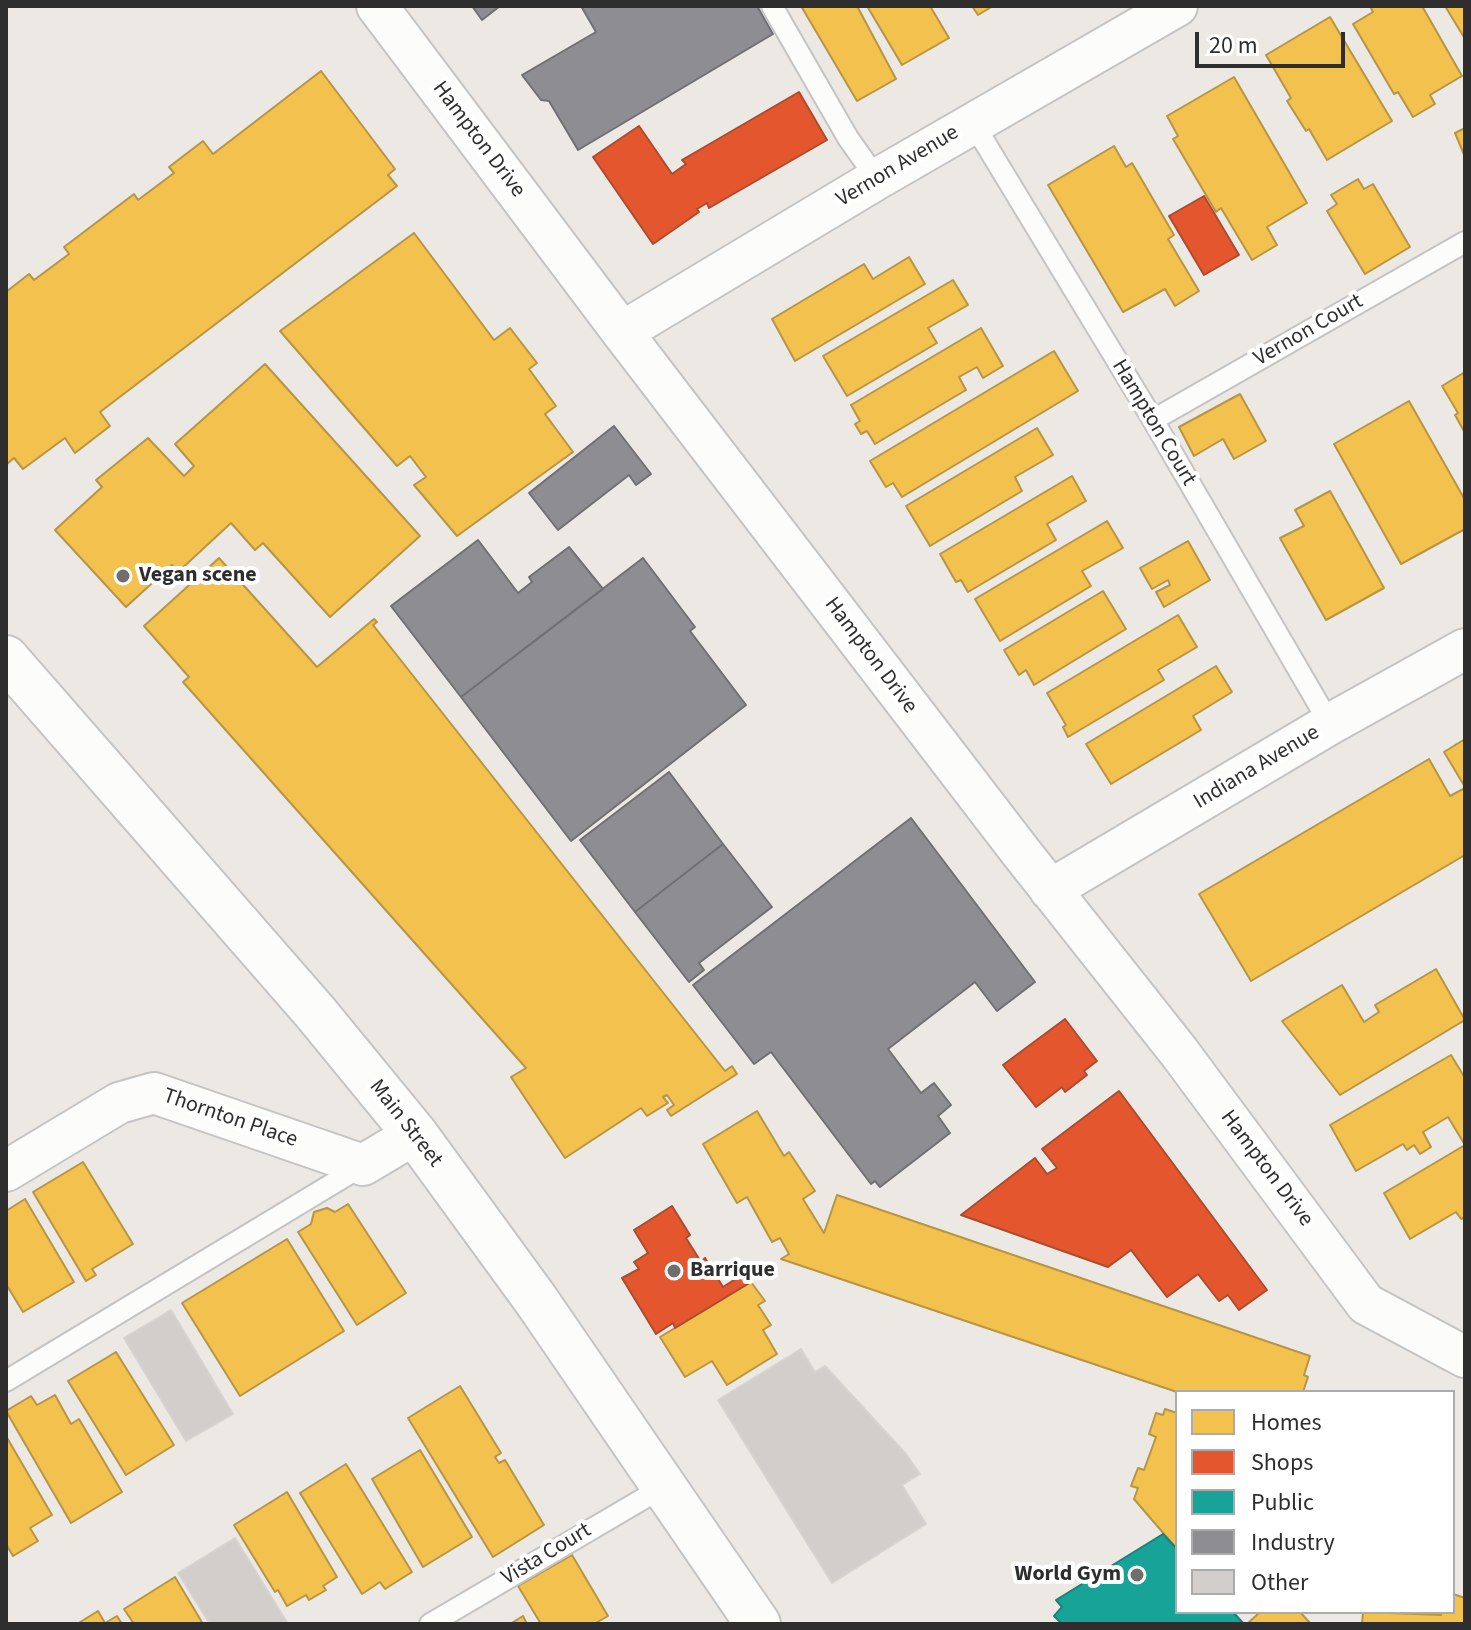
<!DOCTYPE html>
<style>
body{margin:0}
#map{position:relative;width:1471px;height:1630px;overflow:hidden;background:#ece8e4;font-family:"Source Sans 3",sans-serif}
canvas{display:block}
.frame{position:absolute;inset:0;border:8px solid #2e2e2e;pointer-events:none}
.legend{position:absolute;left:1175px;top:1390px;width:280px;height:224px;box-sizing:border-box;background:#fff;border:2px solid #ababab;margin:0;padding:10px 14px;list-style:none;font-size:24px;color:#2e2e2e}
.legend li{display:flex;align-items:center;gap:16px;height:40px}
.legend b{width:40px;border:2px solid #ababab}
.scale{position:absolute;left:1195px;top:32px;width:150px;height:36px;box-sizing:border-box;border:4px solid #2e2e2e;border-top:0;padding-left:10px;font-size:24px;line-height:28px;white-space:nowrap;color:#2e2e2e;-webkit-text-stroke:6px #fff;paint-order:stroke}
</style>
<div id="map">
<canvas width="1471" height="1630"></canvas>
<div class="frame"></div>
<ul class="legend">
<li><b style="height:22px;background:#f2c14e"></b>Homes</li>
<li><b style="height:22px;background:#e4572e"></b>Shops</li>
<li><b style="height:22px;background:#17a398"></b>Public</li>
<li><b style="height:22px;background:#8d8d92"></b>Industry</li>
<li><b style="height:22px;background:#d1cecb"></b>Other</li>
</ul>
<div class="scale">20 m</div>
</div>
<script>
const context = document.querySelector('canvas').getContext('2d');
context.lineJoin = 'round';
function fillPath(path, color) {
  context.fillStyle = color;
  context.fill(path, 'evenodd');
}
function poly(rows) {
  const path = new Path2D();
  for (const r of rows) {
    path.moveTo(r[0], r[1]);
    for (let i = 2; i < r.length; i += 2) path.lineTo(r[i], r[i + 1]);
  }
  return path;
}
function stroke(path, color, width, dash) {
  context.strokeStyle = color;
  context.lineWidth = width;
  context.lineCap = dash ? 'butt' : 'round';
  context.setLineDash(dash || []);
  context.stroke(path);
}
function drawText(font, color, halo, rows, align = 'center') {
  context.font = font + ' "Source Sans 3",sans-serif';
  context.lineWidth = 8;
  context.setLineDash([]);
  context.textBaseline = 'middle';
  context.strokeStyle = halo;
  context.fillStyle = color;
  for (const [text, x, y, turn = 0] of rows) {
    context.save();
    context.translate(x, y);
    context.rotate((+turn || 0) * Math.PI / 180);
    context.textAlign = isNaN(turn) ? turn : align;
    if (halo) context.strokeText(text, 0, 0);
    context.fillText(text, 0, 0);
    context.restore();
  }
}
const homes = poly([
 [801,6,857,6,896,79,857,101,801,6],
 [867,6,930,6,949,38,902,65,867,6],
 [972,6,993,6,978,15,972,6],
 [1370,6,1422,6,1462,76,1430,95,1435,104,1413,117,1398,92,1394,94,1353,24,1373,12,1370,6],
 [1445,6,1465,6,1465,39,1445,6],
 [1330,17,1392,121,1327,160,1309,129,1306,131,1287,101,1291,98,1266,55,1330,17],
 [321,71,395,169,388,175,397,186,100,412,110,426,75,453,65,438,23,469,14,458,7,464,6,292,29,274,34,280,69,254,64,247,134,194,138,200,174,173,169,167,203,141,213,154,321,71],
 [1234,77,1307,203,1267,227,1277,245,1252,260,1221,208,1216,212,1173,139,1178,136,1167,116,1234,77],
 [1465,128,1465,157,1455,133,1465,128],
 [1114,146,1126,167,1132,163,1174,235,1168,239,1199,291,1175,306,1165,289,1123,312,1048,185,1114,146],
 [1358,179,1364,189,1373,184,1410,247,1365,274,1327,211,1337,204,1331,195,1358,179],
 [414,233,494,340,510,328,537,363,529,369,556,406,545,414,573,452,457,536,414,485,426,477,410,456,397,466,280,331,414,233],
 [909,257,925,284,795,361,772,319,864,264,873,279,909,257],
 [953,280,968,305,928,328,937,343,847,396,823,356,953,280],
 [981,328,1003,366,983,378,977,367,959,377,966,390,875,444,867,431,861,434,855,424,860,421,851,405,981,328],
 [1054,351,1078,391,902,497,893,483,886,487,870,461,1054,351],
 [265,364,420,536,330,617,263,543,255,550,231,523,178,572,172,565,126,607,55,530,102,487,96,480,148,438,184,476,194,466,175,444,265,364],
 [1465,372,1465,433,1455,415,1458,413,1442,386,1465,372],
 [1240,394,1266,441,1234,459,1223,439,1194,456,1179,427,1240,394],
 [1409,401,1465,500,1465,529,1401,564,1334,444,1409,401],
 [1037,428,1053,455,1015,477,1022,491,930,546,906,506,1037,428],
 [1072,476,1086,501,1047,524,1056,540,968,592,961,580,956,582,940,554,1072,476],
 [1330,491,1384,588,1326,620,1280,538,1304,526,1295,510,1330,491],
 [1107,521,1123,548,1082,571,1091,586,1000,641,975,599,1107,521],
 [1188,541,1210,580,1164,607,1156,592,1170,585,1168,580,1152,589,1140,568,1188,541],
 [219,558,317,667,374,619,377,622,373,625,725,1071,732,1066,737,1074,671,1116,667,1110,674,1105,667,1095,663,1097,668,1103,647,1116,641,1108,565,1158,511,1077,526,1068,183,682,189,677,144,626,219,558],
 [1103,591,1126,629,1034,685,1026,670,1019,675,1004,650,1103,591],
 [1178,615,1197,647,1158,670,1164,680,1068,737,1063,727,1066,725,1047,693,1178,615],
 [1216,666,1232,692,1193,716,1201,730,1111,784,1086,744,1216,666],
 [1465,739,1465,787,1444,752,1465,739],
 [1429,759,1450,796,1465,788,1465,855,1251,981,1199,894,1429,759],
 [1436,969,1465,1020,1340,1095,1282,1021,1342,985,1364,1022,1379,1012,1375,1005,1436,969],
 [1451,1055,1465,1078,1465,1217,1461,1219,1456,1212,1410,1239,1384,1193,1465,1145,1448,1117,1423,1132,1431,1147,1420,1154,1414,1145,1407,1150,1403,1144,1356,1171,1330,1125,1451,1055],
 [757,1111,784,1156,789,1152,815,1191,803,1199,824,1233,837,1195,1310,1356,1304,1375,1308,1377,1303,1392,1177,1392,781,1259,789,1254,780,1238,772,1242,747,1197,737,1203,703,1144,757,1111],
 [83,1162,133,1244,92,1269,96,1275,86,1281,33,1192,83,1162],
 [25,1199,74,1282,23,1312,6,1284,6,1211,25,1199],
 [348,1204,406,1293,357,1325,298,1232,311,1224,314,1212,327,1208,335,1212,348,1204],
 [287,1239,344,1331,240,1396,182,1303,287,1239],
 [751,1282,765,1301,758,1305,771,1325,763,1330,777,1354,727,1385,712,1361,685,1377,660,1337,751,1282],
 [116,1352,174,1445,126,1475,68,1381,116,1352],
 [460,1386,501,1453,495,1457,499,1463,505,1460,544,1525,493,1557,408,1418,460,1386],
 [55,1395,71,1424,79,1419,122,1492,71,1523,6,1411,31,1396,37,1405,55,1395],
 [1165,1409,1177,1413,1177,1549,1134,1499,1138,1488,1131,1486,1138,1468,1144,1470,1156,1437,1149,1434,1156,1413,1163,1415,1165,1409],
 [6,1436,52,1515,30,1528,38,1541,13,1556,6,1544,6,1436],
 [420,1450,472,1537,423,1567,372,1479,420,1450],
 [346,1464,412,1572,385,1589,380,1582,362,1594,300,1493,346,1464],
 [287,1492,337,1577,323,1586,326,1590,309,1600,306,1595,287,1606,278,1590,275,1592,234,1525,287,1492],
 [572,1555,608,1616,594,1624,541,1624,518,1586,572,1555],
 [175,1577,203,1624,134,1624,124,1609,175,1577],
 [1453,1594,1465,1598,1465,1624,1362,1624,1363,1612,1441,1615,1441,1612,1453,1612,1453,1594],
 [98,1611,105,1623,117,1616,122,1624,77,1624,98,1611],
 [1260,1612,1300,1612,1311,1624,1247,1624,1260,1612],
 [523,1616,527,1624,510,1624,523,1616]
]);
fillPath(homes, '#f2c14e');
stroke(homes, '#b79544', 2);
const shops = poly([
 [799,92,827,140,709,208,707,203,697,209,699,212,653,244,593,157,639,126,672,174,686,164,682,160,799,92],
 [1204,196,1239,255,1204,275,1169,216,1204,196],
 [1065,1019,1097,1061,1084,1071,1087,1075,1065,1092,1062,1087,1036,1107,1003,1065,1065,1019],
 [1119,1091,1267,1290,1239,1310,1228,1295,1219,1301,1198,1274,1167,1297,1131,1250,1108,1267,961,1215,1035,1158,1047,1174,1057,1168,1042,1149,1119,1091],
 [672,1206,690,1235,686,1238,701,1262,705,1258,723,1287,745,1273,751,1282,675,1328,673,1323,656,1334,622,1278,639,1269,634,1262,648,1253,634,1230,672,1206]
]);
fillPath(shops, '#e4572e');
stroke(shops, '#ad4b2e', 2);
const public = poly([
 [1163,1534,1177,1549,1177,1612,1233,1612,1244,1624,1062,1624,1054,1616,1062,1607,1056,1600,1163,1534]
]);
fillPath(public, '#17a398');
stroke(public, '#1e8078', 2);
const industry = poly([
 [472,6,500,6,482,20,472,6],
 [581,6,757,6,773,34,578,150,549,101,541,100,522,75,596,32,581,6],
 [614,426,651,474,636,485,629,475,558,530,529,493,614,426],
 [478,540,518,593,532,582,529,577,569,547,603,589,461,697,391,606,478,540],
 [643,558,695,627,690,631,746,705,571,841,461,697,643,558],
 [669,772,723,844,635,912,580,840,669,772],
 [911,818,1035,982,997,1011,975,982,888,1049,921,1093,934,1083,951,1105,938,1116,950,1133,880,1187,875,1181,871,1184,771,1052,754,1064,693,985,911,818],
 [723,844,772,907,699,963,704,970,689,982,635,912,723,844]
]);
fillPath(industry, '#8d8d92');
stroke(industry, '#707074', 2);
const building = poly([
 [171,1310,233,1414,186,1441,124,1338,171,1310],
 [801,1349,815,1372,825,1366,906,1454,920,1474,902,1485,926,1524,832,1583,718,1400,801,1349],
 [235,1538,288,1624,210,1624,178,1573,235,1538]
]);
fillPath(building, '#d1cecb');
stroke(building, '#d7d4d0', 2);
const lane = poly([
 [772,6,848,138,877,179],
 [973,123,1153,420,1330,724],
 [1153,420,1465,242],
 [6,1381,362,1166],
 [430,1624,665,1486]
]);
const street = poly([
 [377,6,622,332,1020,851,1179,1052,1366,1304,1465,1357],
 [622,332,877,179,1177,6],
 [1050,890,1330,724,1465,649],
 [6,1171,119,1103,154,1093,363,1165,415,1134]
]);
const secondary = poly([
 [6,658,315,1012,415,1134,536,1300,758,1624]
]);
stroke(lane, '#c5c4c5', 24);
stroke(street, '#c5c4c5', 44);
stroke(secondary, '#c5c4c5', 48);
stroke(lane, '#fcfcfb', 20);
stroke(street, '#fcfcfb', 40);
stroke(secondary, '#fcfcfb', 44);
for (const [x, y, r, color] of [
 [123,576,8,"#706f6e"],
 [674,1271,8,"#706f6e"],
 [1137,1575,8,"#706f6e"]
]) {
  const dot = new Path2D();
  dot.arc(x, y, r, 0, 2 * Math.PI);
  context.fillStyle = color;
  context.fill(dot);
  stroke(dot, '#fff', 3);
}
drawText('22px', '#2e2e2e', '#fff', [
 ["Hampton Drive",478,140,53],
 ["Vernon Avenue",898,167,-31],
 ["Vernon Court",1309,331,-30],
 ["Hampton Court",1153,423,59],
 ["Hampton Drive",870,656,53],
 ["Indiana Avenue",1257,768,-31],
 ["Thornton Place",230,1119,19],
 ["Main Street",405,1124,52],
 ["Hampton Drive",1266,1169,53],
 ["Vista Court",547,1555,-31]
]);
drawText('bold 22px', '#2e2e2e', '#fff', [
 ["Vegan scene",139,576],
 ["Barrique",690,1271],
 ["World Gym",1121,1575,"right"]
], 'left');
</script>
